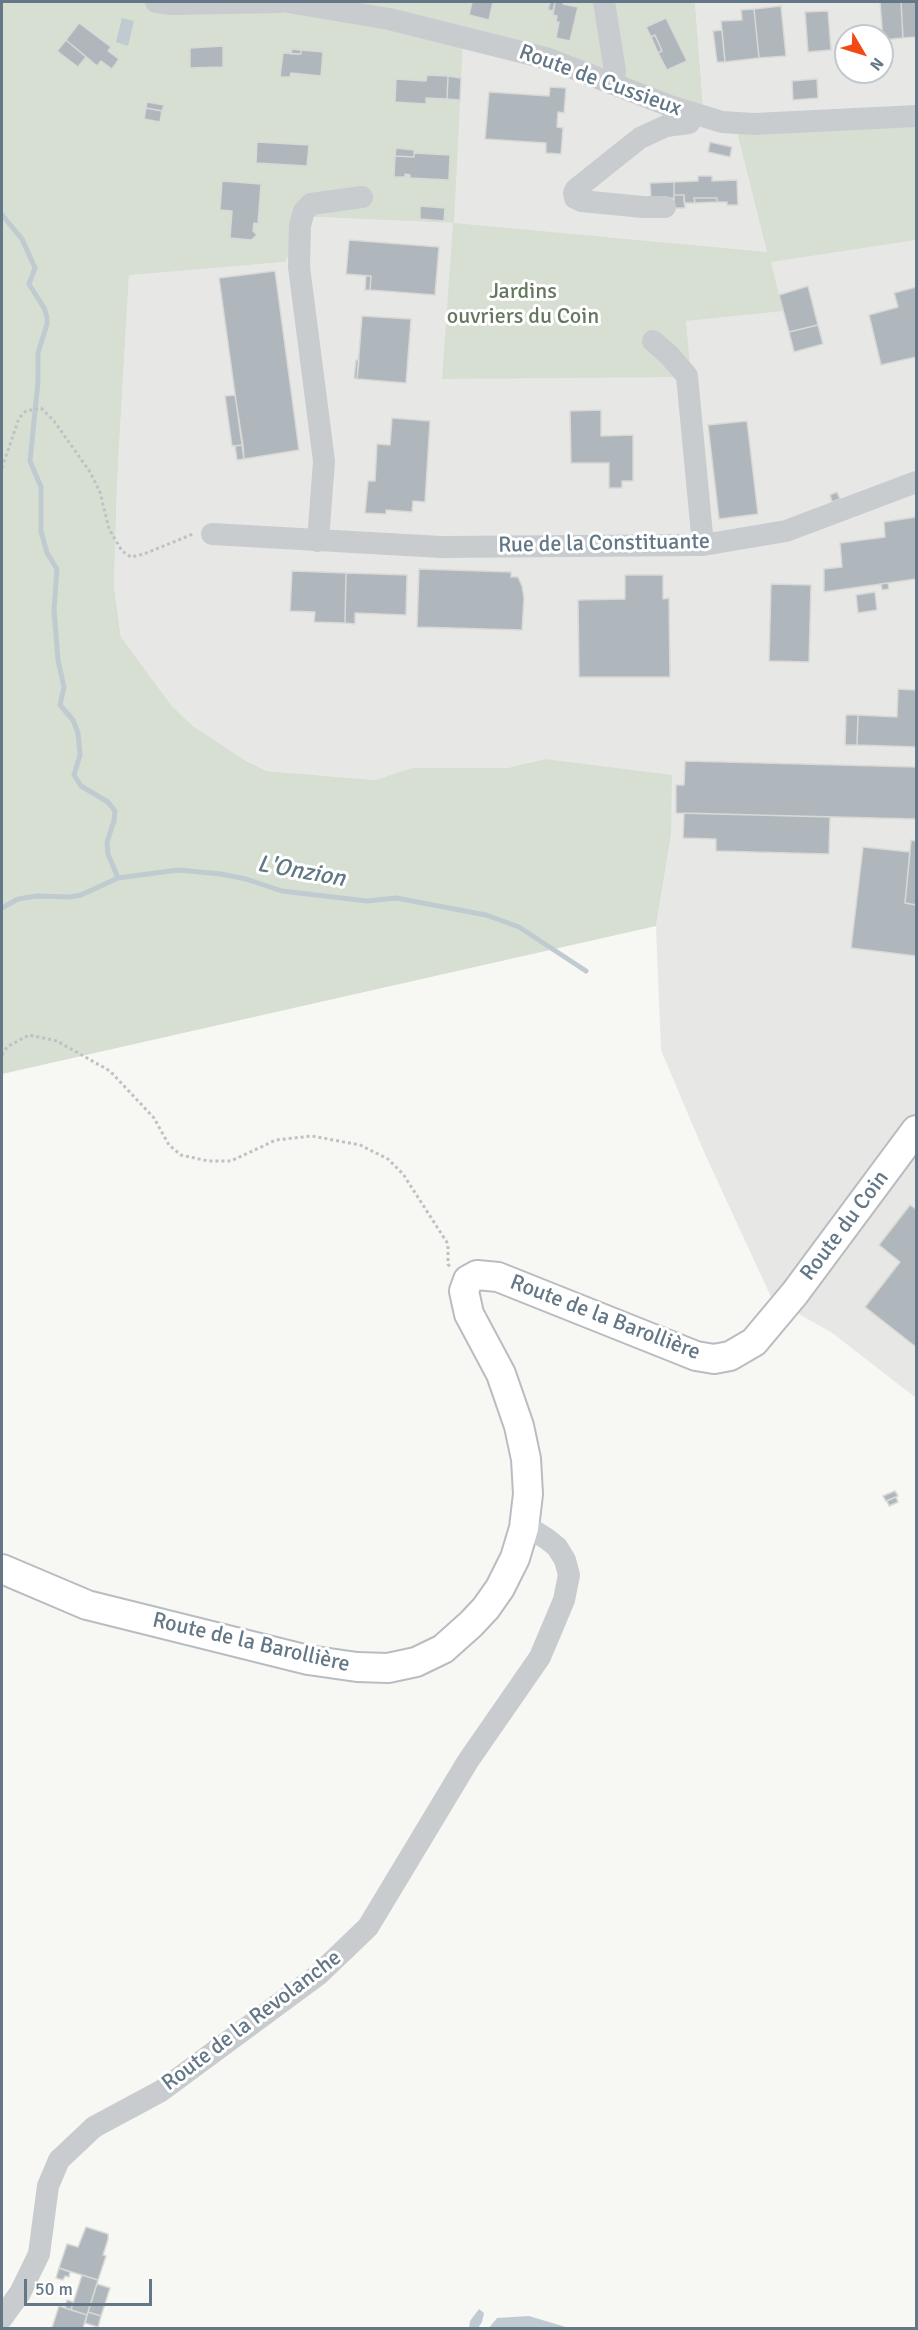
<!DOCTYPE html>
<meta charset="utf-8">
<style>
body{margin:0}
#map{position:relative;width:918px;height:2330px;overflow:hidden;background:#f7f7f3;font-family:Signika,sans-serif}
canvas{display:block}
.frame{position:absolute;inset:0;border:3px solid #637787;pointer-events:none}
.north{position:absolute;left:834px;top:24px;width:60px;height:60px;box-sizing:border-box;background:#fff;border:2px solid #c1c9cf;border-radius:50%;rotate:128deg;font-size:16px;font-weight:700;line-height:24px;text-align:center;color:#637787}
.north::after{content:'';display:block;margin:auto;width:21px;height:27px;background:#f34916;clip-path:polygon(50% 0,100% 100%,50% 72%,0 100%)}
.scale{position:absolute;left:24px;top:2279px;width:128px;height:27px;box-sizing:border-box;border:3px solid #637787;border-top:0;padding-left:8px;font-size:18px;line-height:21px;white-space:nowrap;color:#637787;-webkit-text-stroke:4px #fff;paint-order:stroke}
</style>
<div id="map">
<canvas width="918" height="2330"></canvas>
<div class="frame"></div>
<div class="north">N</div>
<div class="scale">50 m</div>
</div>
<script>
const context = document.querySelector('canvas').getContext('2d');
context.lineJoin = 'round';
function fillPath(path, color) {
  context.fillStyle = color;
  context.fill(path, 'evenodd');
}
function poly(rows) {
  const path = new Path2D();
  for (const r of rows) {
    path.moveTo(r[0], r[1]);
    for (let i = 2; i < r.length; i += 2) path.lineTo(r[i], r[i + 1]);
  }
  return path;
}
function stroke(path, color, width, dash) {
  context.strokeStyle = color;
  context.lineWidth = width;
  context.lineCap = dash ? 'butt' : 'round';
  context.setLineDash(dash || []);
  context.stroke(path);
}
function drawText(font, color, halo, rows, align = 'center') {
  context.font = font + ' Signika,sans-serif';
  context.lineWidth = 6;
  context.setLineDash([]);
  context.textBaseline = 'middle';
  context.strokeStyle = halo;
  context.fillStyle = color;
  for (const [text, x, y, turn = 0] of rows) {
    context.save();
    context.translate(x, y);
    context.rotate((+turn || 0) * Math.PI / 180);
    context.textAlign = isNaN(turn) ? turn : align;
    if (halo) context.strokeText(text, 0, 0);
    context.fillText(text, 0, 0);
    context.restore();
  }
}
fillPath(poly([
 [695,2,916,2,916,1398,831,1332,772,1299,704,1152,661,1050,656,926,671,836,545,759,507,768,412,768,375,780,267,771,248,762,193,726,172,706,121,637,114,587,117,484,129,274,285,262,312,217,453,223,463,44,703,104],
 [846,36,882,36,882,72,846,72]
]), '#e7e8e6');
fillPath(poly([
 [2,2,695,2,703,105,463,44,454,223,767,252,737,132,916,124,916,240,771,262,783,311,686,321,691,377,442,379,453,223,313,217,285,262,129,275,117,484,114,587,121,637,172,706,193,726,248,762,267,771,375,780,412,768,507,768,545,759,672,775,671,836,656,926,2,1074]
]), '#d7dfd3');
fillPath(poly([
 [122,18,134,21,128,46,116,42],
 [479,2309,484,2313,482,2322,478,2328,469,2328,470,2321],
 [529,2316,569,2328,489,2328,497,2318]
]), '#bfcbd0');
stroke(poly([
 [2,215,22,239,35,268,29,284,44,308,47,317,47,324,38,353,38,382,30,461,41,487,41,531,47,553,57,569,54,610,58,660,64,687,60,705,73,720,78,733,80,755,74,775,81,786,108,802,115,811,114,821,107,842,108,854,118,878],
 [2,908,18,899,37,896,70,897,81,895,118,878,178,870,221,874,246,879,282,891,367,901,396,898,486,915,519,927,586,971]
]), '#bfcbd0', 5);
const building = poly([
 [472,2,493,2,489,20,469,15,472,2],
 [550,2,555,2,553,11,548,10,550,2],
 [553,2,564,2,563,4,578,7,570,41,556,38,559,22,556,22,557,16,553,15,555,2,553,2],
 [880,2,901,2,903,38,883,40,880,2],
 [901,2,916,2,916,37,903,38,901,2],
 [781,6,786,56,759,58,754,9,781,6],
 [754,9,759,58,725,62,721,21,742,20,741,10,754,9],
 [828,11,831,50,808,52,805,12,828,11],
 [666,18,687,61,667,70,658,53,662,51,655,35,651,37,646,27,666,18],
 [79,23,111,47,108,51,119,59,112,69,101,61,97,66,66,40,79,23],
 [722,30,725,62,717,62,713,31,722,30],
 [655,35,662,51,658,53,651,37,655,35],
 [66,40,86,57,78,67,57,51,66,40],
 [223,46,223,67,190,68,190,48,223,46],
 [292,49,301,50,301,54,291,54,292,49],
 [301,50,323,52,321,76,291,73,290,77,280,77,283,53,301,54,301,50],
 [427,75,448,76,447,99,426,98,426,104,395,102,396,79,426,81,427,75],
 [448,76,461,78,460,100,447,99,448,76],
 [817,79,818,98,793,100,792,81,817,79],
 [550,87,566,88,564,113,558,112,557,127,563,128,561,154,546,153,546,143,485,139,489,92,549,96,550,87],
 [147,102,164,105,162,111,146,108,147,102],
 [146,108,162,111,160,122,144,119,146,108],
 [257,142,309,145,307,166,256,163,257,142],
 [710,142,732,147,730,157,708,152,710,142],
 [396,148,414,150,414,157,395,156,396,148],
 [414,153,450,155,449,180,410,178,410,175,405,174,405,177,394,177,395,156,414,157,414,153],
 [698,176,712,176,712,181,737,180,738,205,727,205,727,202,717,202,717,198,694,198,695,203,684,203,684,195,674,195,674,182,698,181,698,176],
 [222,181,261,184,258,224,254,223,253,231,257,235,251,240,230,238,232,211,220,210,222,181],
 [674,182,674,198,651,199,650,183,674,182],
 [674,195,684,195,685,208,674,208,674,195],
 [694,198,717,198,717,202,695,203,694,198],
 [420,206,445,208,444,221,420,219,420,206],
 [349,240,439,247,435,295,370,290,371,276,346,274,349,240],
 [275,271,299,450,244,459,219,278,275,271],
 [366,276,371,276,370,290,365,290,366,276],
 [808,286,818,325,789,332,779,295,808,286],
 [916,287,916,357,881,365,869,315,898,307,894,293,916,287],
 [362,316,411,319,406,383,357,379,362,316],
 [818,325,823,344,794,352,789,332,818,325],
 [356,360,359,360,357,379,354,378,356,360],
 [235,395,243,445,232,446,225,396,235,395],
 [601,410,601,436,633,435,633,481,622,481,622,488,609,488,609,463,571,463,570,411,601,410],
 [392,418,430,421,425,502,413,501,412,512,386,510,386,514,365,513,368,481,375,481,377,444,390,445,392,418],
 [747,421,758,514,719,519,708,425,747,421],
 [243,445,244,459,237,460,235,446,243,445],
 [837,492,840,499,832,502,830,495,837,492],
 [916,517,916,579,824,592,824,569,842,567,840,543,885,537,884,522,916,517],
 [419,569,511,572,511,577,518,577,522,586,524,598,522,630,417,627,419,569],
 [292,571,346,573,345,623,314,622,315,612,290,611,292,571],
 [346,573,407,575,406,615,355,613,355,624,345,623,346,573],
 [625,575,663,575,663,599,669,598,670,677,579,677,578,600,625,599,625,575],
 [888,583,889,589,882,590,881,584,888,583],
 [771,584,811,585,809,662,769,661,771,584],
 [875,592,877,610,858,613,856,595,875,592],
 [898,689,916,690,916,747,857,745,858,715,897,717,898,689],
 [846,715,858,715,857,745,845,745,846,715],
 [685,761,916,767,916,819,676,813,676,785,684,785,685,761],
 [684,813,830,817,829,854,716,851,716,839,683,838,684,813],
 [911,840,916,841,916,905,905,903,911,840],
 [863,847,910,852,905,903,916,905,916,956,851,948,863,847],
 [910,1205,916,1209,916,1347,865,1307,900,1262,879,1245,910,1205],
 [895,1491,898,1496,886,1501,883,1496,895,1491],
 [896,1497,898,1502,889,1506,887,1501,896,1497],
 [86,2227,108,2234,108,2239,103,2255,106,2256,98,2280,59,2268,67,2244,78,2247,86,2227],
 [59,2268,70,2272,69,2277,65,2276,63,2280,56,2278,59,2268],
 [82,2275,98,2280,87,2315,71,2310,82,2275],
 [97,2284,110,2288,101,2316,88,2312,97,2284],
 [67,2300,73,2302,71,2310,65,2308,67,2300],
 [59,2306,87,2315,83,2328,52,2328,59,2306],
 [88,2312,101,2316,98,2327,85,2323,88,2312]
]);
fillPath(building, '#afb7bd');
stroke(building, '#d8d8d5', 1.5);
const major = poly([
 [2,1569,87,1605,308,1660,357,1667,388,1668,416,1662,443,1649,471,1624,486,1608,500,1588,515,1558,524,1528,528,1494,526,1459,519,1426,501,1374,469,1314,464,1291,468,1280,477,1275,498,1277,696,1356,714,1359,730,1356,754,1342,795,1293,916,1130]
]);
stroke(major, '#b9bdc1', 32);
stroke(poly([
 [2,468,19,418,26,411,41,408,54,421,90,472,100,492,109,529,122,551,131,557,144,554,193,534],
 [2,1055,7,1047,29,1035,57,1041,110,1071,154,1118,169,1145,181,1155,208,1161,231,1161,276,1140,312,1136,360,1145,388,1159,403,1174,448,1244,448,1264,451,1269]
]), '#bfc2c4', 3, [3, 3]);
stroke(poly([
 [156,2,173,4,279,2],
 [288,2,389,19,549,59,670,106,722,122,754,124,916,116],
 [604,2,615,71,613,83],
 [665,207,643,207,581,201,575,198,574,193,576,189,640,138,666,126,689,123,694,115],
 [653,341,669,355,687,376,703,545],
 [212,534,441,547,703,545,786,531,916,482],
 [318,541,324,461,299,267,300,226,304,211,311,204,362,197],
 [2,2318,20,2293,39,2254,48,2186,59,2160,94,2127,161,2091,318,1975,368,1927,468,1761,540,1657,564,1600,569,1575,565,1560,557,1547,547,1539,536,1532,524,1528]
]), '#c9cccf', 22);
stroke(major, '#fff', 28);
drawText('22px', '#637787', '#fff', [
 ["Route de Cussieux",600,81,20],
 ["Rue de la Constituante",604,544,-1],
 ["Route du Coin",845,1226,-53],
 ["Route de la Barollière",605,1318,21],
 ["Route de la Barollière",251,1643,13],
 ["Route de la Revolanche",252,2021,-37]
]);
drawText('22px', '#64785e', '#fff', [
 ["Jardins",523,292],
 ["ouvriers du Coin",523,317]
]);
drawText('italic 24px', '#5e7983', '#fff', [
 ["L'Onzion",301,872,10]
]);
</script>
